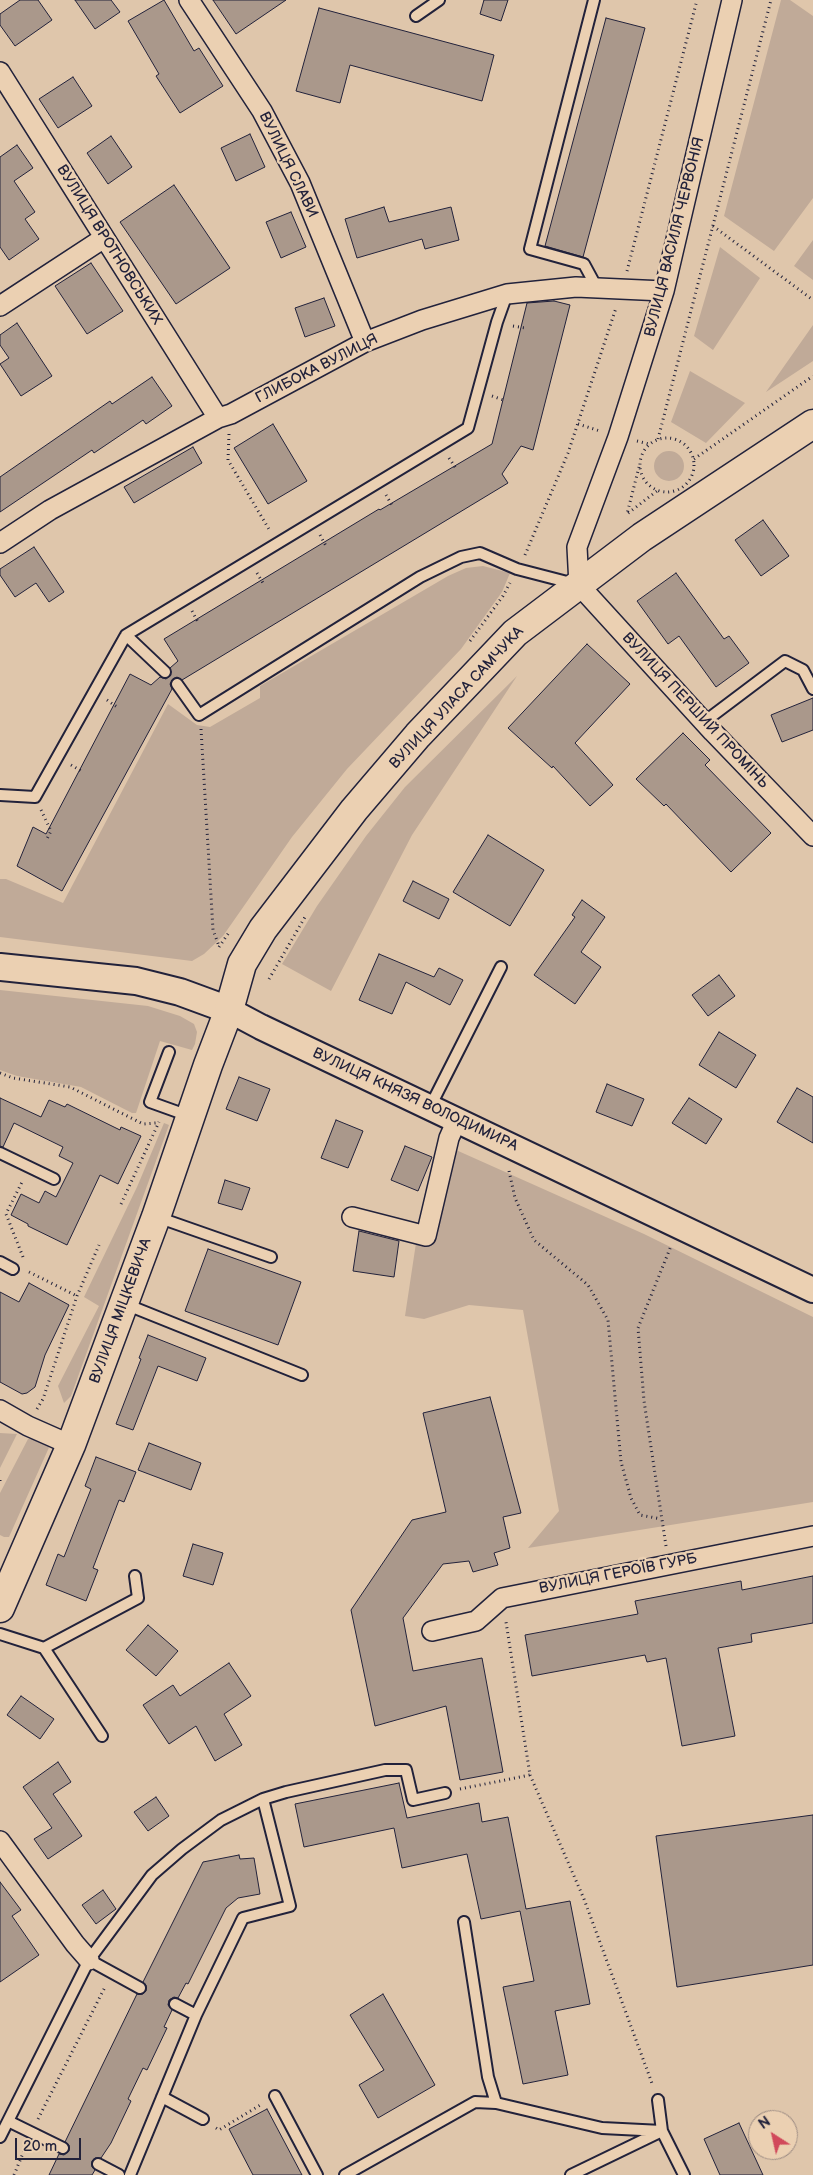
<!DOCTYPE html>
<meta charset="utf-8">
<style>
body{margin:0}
#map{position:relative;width:813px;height:2175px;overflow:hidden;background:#dfc6ab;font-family:"Balsamiq Sans",sans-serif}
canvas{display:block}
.north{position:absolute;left:748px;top:2110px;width:50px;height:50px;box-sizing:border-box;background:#ebd0b2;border:1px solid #9b8a82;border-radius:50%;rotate:325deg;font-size:14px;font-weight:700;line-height:20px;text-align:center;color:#22223b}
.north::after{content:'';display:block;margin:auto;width:18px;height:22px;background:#d1495b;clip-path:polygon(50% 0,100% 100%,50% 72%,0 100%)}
.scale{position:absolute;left:15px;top:2138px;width:66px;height:22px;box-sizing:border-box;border:2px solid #22223b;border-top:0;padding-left:6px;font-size:15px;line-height:18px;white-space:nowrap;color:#22223b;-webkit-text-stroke:4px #ebd0b2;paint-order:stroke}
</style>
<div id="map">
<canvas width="813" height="2175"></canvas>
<div class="north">N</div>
<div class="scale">20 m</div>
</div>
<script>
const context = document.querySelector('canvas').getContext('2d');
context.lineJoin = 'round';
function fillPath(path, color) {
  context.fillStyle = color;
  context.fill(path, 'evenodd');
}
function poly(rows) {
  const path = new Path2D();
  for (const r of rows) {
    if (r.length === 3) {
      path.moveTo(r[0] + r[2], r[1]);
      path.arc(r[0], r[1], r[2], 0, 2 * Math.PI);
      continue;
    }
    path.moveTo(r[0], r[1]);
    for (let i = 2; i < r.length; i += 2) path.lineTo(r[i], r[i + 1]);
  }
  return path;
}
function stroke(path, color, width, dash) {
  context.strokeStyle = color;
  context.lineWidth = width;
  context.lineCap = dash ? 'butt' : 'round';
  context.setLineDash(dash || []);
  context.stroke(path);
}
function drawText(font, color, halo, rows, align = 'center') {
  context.font = font + ' "Balsamiq Sans",sans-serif';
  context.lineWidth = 5;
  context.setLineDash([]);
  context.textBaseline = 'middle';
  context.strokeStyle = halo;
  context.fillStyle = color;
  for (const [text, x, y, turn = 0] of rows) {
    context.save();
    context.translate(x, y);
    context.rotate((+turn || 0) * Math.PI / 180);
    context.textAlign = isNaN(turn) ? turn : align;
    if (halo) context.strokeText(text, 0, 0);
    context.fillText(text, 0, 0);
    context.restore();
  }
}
fillPath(poly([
 [781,0,790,0,813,16,813,198,774,251,724,216],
 [813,240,813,280,794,266],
 [720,247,760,278,713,350,694,336],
 [813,325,813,361,766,392],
 [690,371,745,403,706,443,671,422],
 [669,466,15],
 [483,566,510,573,502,592,461,649,347,769,292,837,223,936,204,954,192,961,0,937,0,879,6,879,63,903,168,704,197,725,210,727,260,698,260,686,448,576,466,568],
 [517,676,412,835,331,991,282,964,317,906,366,836,405,787],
 [0,990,148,1006,180,1016,194,1024,197,1032,195,1044,192,1050,160,1041,136,1113,132,1113,81,1087,17,1076,0,1070],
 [164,1123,169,1125,71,1396,64,1403,58,1386,99,1306,84,1297,137,1187],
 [456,1150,644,1234,813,1317,813,1502,528,1548,559,1511,523,1310,469,1305,424,1319,405,1316,416,1243,449,1153],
 [0,1433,17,1434,0,1468],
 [37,1438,51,1443,9,1537,4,1537,0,1535,0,1493,28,1439]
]), '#c0aa98');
const building = poly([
 [20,0,38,0,52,20,15,46,0,25,0,14,20,0],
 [75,0,111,0,120,12,95,29,75,0],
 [164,0,194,51,199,48,223,86,180,113,156,76,159,74,128,21,164,0],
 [213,0,286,0,236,34,213,0],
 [484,0,508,0,501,21,480,14,484,0],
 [319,8,494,55,482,101,350,65,340,103,296,91,319,8],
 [606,18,645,28,583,257,545,246,606,18],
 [73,77,92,106,58,128,39,99,73,77],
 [250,134,265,167,236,181,221,148,250,134],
 [111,136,132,167,108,184,87,153,111,136],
 [17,145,33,168,14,181,35,212,25,219,39,239,9,260,0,247,0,157,17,145],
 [174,185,230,268,176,304,120,222,174,185],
 [384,207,389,222,451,207,459,240,425,249,422,239,357,258,345,219,384,207],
 [291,212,306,247,281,258,266,222,291,212],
 [91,263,123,311,87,334,55,286,91,263],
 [324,298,335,326,305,337,295,308,324,298],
 [554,301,570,305,533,450,521,446,502,474,508,483,182,680,177,677,173,679,170,684,172,689,62,891,17,866,33,827,46,834,130,674,151,685,160,677,166,679,170,676,170,668,178,661,164,639,379,509,380,510,492,444,527,303,554,301],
 [17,323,52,376,21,396,0,364,9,358,0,345,0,335,17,323],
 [152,377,172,406,146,424,143,420,94,453,92,450,0,512,0,477,110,401,112,404,152,377],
 [273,424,307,481,268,504,234,448,273,424],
 [193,447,202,463,134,503,124,487,193,447],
 [763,520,789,556,761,576,735,540,763,520],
 [34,547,64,592,49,602,36,583,15,597,0,575,0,569,34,547],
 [676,573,724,639,729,636,749,663,716,687,679,636,668,644,637,601,676,573],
 [587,644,630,684,575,743,613,785,590,806,553,766,552,768,508,728,587,644],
 [813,698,813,730,782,742,771,715,813,698],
 [683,733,710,760,705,765,771,833,731,872,666,804,664,806,636,779,683,733],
 [488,835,544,870,510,926,453,892,488,835],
 [413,881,449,899,439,919,403,901,413,881],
 [582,900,605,917,581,952,601,967,575,1004,534,975,575,917,572,915,582,900],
 [379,954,434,977,439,968,463,980,450,1005,406,982,392,1014,359,1000,379,954],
 [719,975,735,996,708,1016,692,995,719,975],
 [719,1032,756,1055,736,1088,699,1065,719,1032],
 [239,1077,270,1089,257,1121,226,1109,239,1077],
 [607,1084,644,1099,632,1126,596,1112,607,1084],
 [797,1088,813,1097,813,1143,777,1122,797,1088],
 [0,1098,41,1117,49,1100,65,1107,67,1104,120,1130,121,1127,141,1136,118,1184,100,1175,67,1245,28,1226,28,1224,11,1215,21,1194,39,1203,45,1191,56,1197,73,1163,59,1156,63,1147,14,1123,3,1147,0,1146,0,1098],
 [689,1098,722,1119,706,1144,672,1123,689,1098],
 [336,1120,363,1131,348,1168,321,1158,336,1120],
 [405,1146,432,1157,418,1191,391,1180,405,1146],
 [225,1180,250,1188,242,1210,218,1203,225,1180],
 [359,1231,399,1241,394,1277,353,1271,359,1231],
 [208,1249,301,1282,278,1345,185,1311,208,1249],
 [29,1283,69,1305,45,1355,35,1387,27,1393,22,1394,0,1382,0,1292,19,1302,29,1283],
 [148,1335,206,1358,197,1381,158,1366,133,1430,116,1424,141,1359,139,1358,148,1335],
 [490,1397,521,1513,503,1517,510,1548,494,1553,498,1565,473,1572,469,1561,443,1564,403,1618,413,1671,482,1658,503,1772,460,1780,446,1706,375,1726,351,1610,412,1520,446,1512,423,1413,490,1397],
 [149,1443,201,1463,191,1490,138,1470,149,1443],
 [96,1457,136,1472,124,1502,119,1500,93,1568,98,1570,86,1601,46,1585,58,1554,64,1557,91,1489,85,1486,96,1457],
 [193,1544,223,1553,213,1585,183,1576,193,1544],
 [813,1576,813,1623,751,1634,752,1642,718,1648,735,1736,682,1746,666,1658,647,1662,645,1655,532,1676,525,1635,638,1614,635,1601,741,1581,742,1590,813,1576],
 [148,1625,178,1651,156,1676,126,1650,148,1625],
 [229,1663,251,1696,224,1714,242,1745,215,1761,196,1726,169,1744,143,1705,173,1685,180,1696,229,1663],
 [21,1696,54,1719,40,1739,7,1715,21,1696],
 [58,1762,71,1782,53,1794,82,1836,48,1859,34,1839,52,1828,23,1787,58,1762],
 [399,1783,407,1818,479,1803,482,1822,508,1817,526,1909,570,1901,590,2004,555,2011,568,2075,523,2084,503,1987,534,1981,520,1911,481,1919,467,1854,402,1868,394,1828,304,1847,295,1804,399,1783],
 [156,1797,169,1816,148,1831,134,1812,156,1797],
 [813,1815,813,1965,677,1987,656,1836,813,1815],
 [239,1855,240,1859,254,1858,260,1894,238,1898,226,1908,188,1984,186,1983,178,1998,174,1997,169,2000,168,2005,172,2010,164,2027,167,2028,147,2070,143,2068,128,2099,131,2101,111,2143,101,2158,95,2158,92,2161,92,2167,95,2170,92,2175,49,2175,59,2154,64,2155,69,2151,69,2145,65,2142,137,1994,143,1994,146,1991,146,1985,143,1982,203,1862,239,1855],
 [0,1882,21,1910,12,1916,39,1955,0,1982,0,1882],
 [103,1890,116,1909,96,1924,82,1905,103,1890],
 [383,1994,435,2085,378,2118,359,2085,384,2070,350,2015,383,1994],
 [267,2109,302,2175,253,2175,229,2129,267,2109],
 [739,2123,763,2175,720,2175,704,2139,739,2123]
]);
fillPath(building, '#aa988b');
stroke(building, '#22223b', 1);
const service = poly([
 [594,0,530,249,584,264,597,288],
 [416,16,439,0],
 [126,635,165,672],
 [177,684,199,715,420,577,461,557,480,553,517,569,575,584],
 [704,722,785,661,803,670,813,689],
 [0,795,35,797,126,635,468,428,497,322,507,294],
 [169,1052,150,1102,189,1116],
 [430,1107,501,967],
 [0,1153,54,1179],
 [157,1217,271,1257],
 [0,1262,13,1269],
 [125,1304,302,1375],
 [0,1634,44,1648,102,1736],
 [44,1648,138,1598,135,1576],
 [464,1922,488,2077,496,2103],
 [89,1960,140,1988],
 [175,2004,196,2015],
 [275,2096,317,2175],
 [162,2097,203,2119],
 [658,2100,662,2131,684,2175],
 [8,2121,63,2148],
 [0,2137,89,1960,152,1875,182,1849,221,1820,263,1799,286,1792,385,1770,406,1770,413,1800,445,1793],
 [98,2164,119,2175],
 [130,2175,196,2015,243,1918,290,1906,263,1799],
 [345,2175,475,2102,496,2103,602,2128,662,2131],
 [571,2175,662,2131]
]);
const minor = poly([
 [189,0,262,111,300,183,365,342],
 [732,0,664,291,618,437,577,547,579,585,713,732,813,836],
 [0,72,218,418],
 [0,306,104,238],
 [0,543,50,510,218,418,231,414,365,342,422,320,507,294,576,287,664,291],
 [352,1217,426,1236,449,1138,457,1120],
 [0,1410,28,1426,71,1445],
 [432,1631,476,1621,502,1598,813,1536],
 [0,1841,75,1944,89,1960]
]);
const tertiary = poly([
 [229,1010,261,1027,813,1290]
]);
const secondary = poly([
 [0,967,136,981,180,992,229,1010]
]);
const primary = poly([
 [0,1608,71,1445,156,1217,208,1065,229,1010,242,964,263,929,354,810,418,735,515,633,642,537,813,424]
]);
stroke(service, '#22223b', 14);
stroke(minor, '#22223b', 22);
stroke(tertiary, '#22223b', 28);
stroke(secondary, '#22223b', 30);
stroke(primary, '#22223b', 31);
stroke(poly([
 [713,226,813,300],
 [627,271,697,0],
 [513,326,525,328],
 [492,396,506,401],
 [578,424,600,431],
 [229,434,228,460,270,531],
 [667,465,27],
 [658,439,771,0],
 [637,441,649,444],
 [449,458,457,470],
 [694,459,813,376],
 [639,467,627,514,657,491],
 [386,495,393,507],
 [320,535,326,546],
 [525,555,568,453,616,308],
 [257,573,263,583],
 [192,611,198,622],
 [470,641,503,596,510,583],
 [107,700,117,707],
 [201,729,213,930,219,946],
 [71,765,83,772],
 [41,810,51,831,46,841],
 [219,947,230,931],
 [269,979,305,917],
 [0,1073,13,1078,70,1087,143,1124,156,1123],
 [509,1171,515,1198,534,1240,588,1285,608,1320,621,1462,631,1498,640,1515,661,1519],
 [121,1204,159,1122],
 [23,1257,6,1214,23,1180],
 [29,1272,77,1296],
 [37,1409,43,1399,77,1296,99,1245],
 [0,1481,0,1480],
 [666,1546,644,1401,638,1328,671,1246],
 [530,1775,584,1899,653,2086],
 [460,1789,530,1775,506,1622],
 [38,2119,105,1987],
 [216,2128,219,2130,262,2104],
 [14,2175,26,2146]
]), '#22223b', 3, [1, 4]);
stroke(service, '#ebd0b2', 10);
stroke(minor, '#ebd0b2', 19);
stroke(tertiary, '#ebd0b2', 24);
stroke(secondary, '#ebd0b2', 26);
stroke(primary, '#ebd0b2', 28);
drawText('15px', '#22223b', '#ebd0b2', [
 ["ВУЛИЦЯ СЛАВИ",288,165,64],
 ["ВУЛИЦЯ ВАСИЛЯ ЧЕРВОНІЯ",675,237,-76],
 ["ВУЛИЦЯ ВРОТНОВСЬКИХ",109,245,58],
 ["ГЛИБОКА ВУЛИЦЯ",317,369,-27],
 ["ВУЛИЦЯ УЛАСА САМЧУКА",457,698,-47],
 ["ВУЛИЦЯ ПЕРШИЙ ПРОМІНЬ",695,711,47],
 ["ВУЛИЦЯ КНЯЗЯ ВОЛОДИМИРА",415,1100,25],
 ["ВУЛИЦЯ МІЦКЕВИЧА",121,1311,-70],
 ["ВУЛИЦЯ ГЕРОЇВ ГУРБ",618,1574,-11]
]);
</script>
